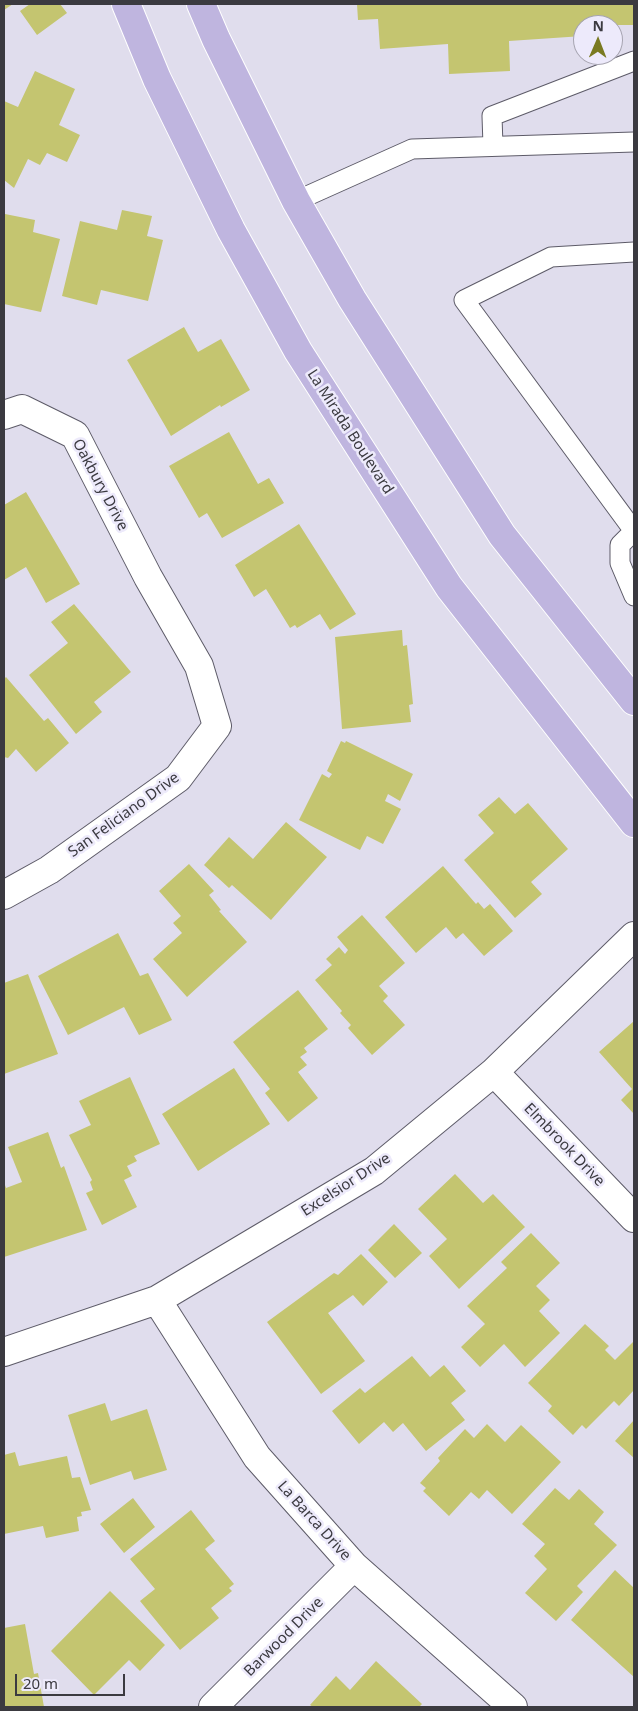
<!DOCTYPE html>
<style>
body{margin:0}
#map{position:relative;width:638px;height:1711px;overflow:hidden;background:#e0dded;font-family:"Noto Sans",sans-serif}
canvas{display:block}
.frame{position:absolute;inset:0;border:5px solid #3b3a40;pointer-events:none}
.north{position:absolute;left:573px;top:15px;width:50px;height:50px;box-sizing:border-box;background:#edeafb;border:1px solid #a6a4b0;border-radius:50%;rotate:1deg;font-size:14px;font-weight:700;line-height:20px;text-align:center;color:#3b3a40}
.north::after{content:'';display:block;margin:auto;width:18px;height:22px;background:#7a7a21;clip-path:polygon(50% 0,100% 100%,50% 72%,0 100%)}
.scale{position:absolute;left:15px;top:1674px;width:110px;height:22px;box-sizing:border-box;border:2px solid #3b3a40;border-top:0;padding-left:6px;font-size:15px;line-height:18px;white-space:nowrap;color:#3b3a40;-webkit-text-stroke:4px #edeafb;paint-order:stroke}
</style>
<div id="map">
<canvas width="638" height="1711"></canvas>
<div class="frame"></div>
<div class="north">N</div>
<div class="scale">20 m</div>
</div>
<script>
const context = document.querySelector('canvas').getContext('2d');
context.lineJoin = 'round';
function fillPath(path, color) {
  context.fillStyle = color;
  context.fill(path, 'evenodd');
}
function poly(rows) {
  const path = new Path2D();
  for (const r of rows) {
    path.moveTo(r[0], r[1]);
    for (let i = 2; i < r.length; i += 2) path.lineTo(r[i], r[i + 1]);
  }
  return path;
}
function stroke(path, color, width, dash) {
  context.strokeStyle = color;
  context.lineWidth = width;
  context.lineCap = dash ? 'butt' : 'round';
  context.setLineDash(dash || []);
  context.stroke(path);
}
function drawText(font, color, halo, rows, align = 'center') {
  context.font = font + ' "Noto Sans",sans-serif';
  context.lineWidth = 5;
  context.setLineDash([]);
  context.textBaseline = 'middle';
  context.strokeStyle = halo;
  context.fillStyle = color;
  for (const [text, x, y, turn = 0] of rows) {
    context.save();
    context.translate(x, y);
    context.rotate((+turn || 0) * Math.PI / 180);
    context.textAlign = isNaN(turn) ? turn : align;
    if (halo) context.strokeText(text, 0, 0);
    context.fillText(text, 0, 0);
    context.restore();
  }
}
fillPath(poly([
 [4,4,13,4,4,10],
 [30,4,60,4,67,13,37,35,20,11],
 [357,4,634,4,634,25,583,25,583,36,509,41,510,71,449,74,448,44,380,49,378,19,358,20],
 [35,71,75,89,59,125,80,135,67,162,47,153,40,165,28,159,14,188,4,180,4,101,18,107],
 [122,210,152,216,147,236,163,240,148,301,101,290,97,305,62,296,80,221,117,230],
 [5,214,35,220,33,232,60,239,41,312,4,304],
 [184,327,198,352,221,339,250,390,221,407,220,405,171,436,127,360],
 [229,432,258,484,269,478,284,503,222,538,207,513,199,518,169,466],
 [26,492,80,584,46,603,26,567,4,580,4,505],
 [299,524,356,614,330,630,320,614,297,628,295,625,290,628,266,589,254,597,235,565],
 [74,604,131,672,94,702,102,712,76,734,29,675,68,643,51,622],
 [402,630,403,646,407,645,413,704,409,705,411,722,342,729,335,637],
 [6,677,44,721,48,718,69,743,36,772,16,749,8,758,4,757,4,679],
 [341,741,345,743,346,741,413,774,400,801,388,794,385,801,401,809,383,844,367,836,360,850,299,820,322,774,329,778,332,774,327,771],
 [499,797,515,814,528,803,568,849,531,882,542,894,515,918,464,860,494,833,478,815],
 [286,822,327,857,271,920,232,885,229,888,204,865,229,837,253,859],
 [189,864,214,891,209,895,221,910,219,911,247,942,187,997,153,959,182,933,173,923,181,916,159,891],
 [443,866,476,904,478,902,484,909,490,904,513,931,484,956,463,933,456,939,446,927,416,953,385,917],
 [362,915,405,963,379,986,388,996,383,1001,405,1025,372,1055,348,1028,351,1025,340,1013,342,1011,315,980,332,965,326,959,339,947,345,954,348,950,337,937],
 [118,933,140,976,148,973,172,1020,139,1035,124,1007,68,1035,38,976],
 [28,974,58,1054,4,1074,4,983],
 [298,990,328,1029,304,1048,307,1052,300,1057,307,1065,298,1072,318,1098,288,1122,265,1093,270,1089,233,1042],
 [634,1021,634,1114,621,1100,632,1089,599,1052],
 [234,1068,270,1124,198,1171,162,1114],
 [130,1077,160,1144,134,1156,137,1161,127,1166,132,1176,124,1180,137,1207,102,1225,86,1193,93,1190,90,1182,92,1180,69,1135,91,1125,79,1101],
 [48,1132,61,1168,64,1166,87,1230,4,1257,4,1182,6,1188,22,1182,8,1147],
 [455,1174,483,1203,493,1194,525,1227,459,1289,429,1256,447,1239,418,1209],
 [394,1224,422,1253,395,1278,368,1250],
 [531,1233,560,1263,536,1286,550,1300,539,1311,560,1333,525,1367,504,1344,480,1367,461,1347,485,1324,467,1306,507,1268,501,1262],
 [361,1254,388,1282,363,1306,353,1295,328,1313,365,1361,321,1394,267,1322,334,1273,338,1275],
 [585,1324,609,1346,605,1350,615,1360,634,1341,634,1390,619,1406,614,1401,586,1429,582,1425,573,1435,548,1411,552,1406,528,1383],
 [412,1356,430,1377,444,1365,466,1391,451,1403,465,1420,426,1451,403,1423,393,1432,384,1422,359,1444,332,1411,360,1388,365,1393],
 [105,1403,111,1421,147,1409,167,1470,134,1480,131,1471,90,1485,68,1415],
 [634,1420,634,1458,615,1441],
 [487,1424,505,1442,521,1425,561,1462,512,1514,487,1490,479,1499,471,1492,449,1516,423,1491,426,1488,420,1483,440,1461,438,1458,465,1429,474,1438],
 [15,1452,19,1466,67,1456,72,1478,80,1477,91,1510,81,1512,82,1516,77,1517,79,1531,46,1538,43,1526,4,1534,4,1455],
 [555,1488,569,1500,579,1489,604,1512,594,1524,617,1545,577,1586,583,1592,556,1621,525,1593,547,1569,534,1556,545,1544,522,1524],
 [133,1498,155,1527,124,1553,100,1524],
 [191,1510,215,1541,205,1549,234,1584,229,1588,232,1591,211,1608,219,1618,180,1650,140,1601,155,1589,130,1559],
 [615,1570,634,1588,634,1677,571,1620],
 [110,1591,165,1645,140,1671,129,1660,94,1695,51,1651],
 [25,1624,34,1674,38,1673,44,1707,4,1707,4,1628],
 [376,1661,422,1704,419,1707,313,1707,310,1705,336,1676,350,1690]
]), '#c4c570');
const service = poly([
 [493,146,492,116,634,61],
 [296,201,412,149,634,142],
 [634,252,551,257,464,300,634,531],
 [634,531,620,545,620,563,634,596]
]);
const minor = poly([
 [4,415,22,409,75,435,148,577,199,666,217,726,178,778,49,870,4,895],
 [494,1072,634,1218],
 [157,1300,257,1457,354,1566,513,1707],
 [4,1352,157,1300,374,1171,494,1072,634,936],
 [213,1707,354,1566]
]);
const primary = poly([
 [126,4,157,79,231,230,298,351,449,587,634,823],
 [201,4,216,39,296,201,352,299,502,535,634,701]
]);
stroke(service, '#5d5b68', 21);
stroke(minor, '#5d5b68', 30);
stroke(primary, '#fff', 30);
stroke(service, '#fff', 19);
stroke(minor, '#fff', 28);
stroke(primary, '#bfb5df', 28);
drawText('15px', '#3b3a40', '#edeafb', [
 ["La Mirada Boulevard",350,432,57],
 ["Oakbury Drive",100,485,62],
 ["San Feliciano Drive",124,815,-36],
 ["Elmbrook Drive",564,1145,46],
 ["Excelsior Drive",346,1185,-33],
 ["La Barca Drive",314,1521,48],
 ["Barwood Drive",284,1637,-45]
]);
</script>
